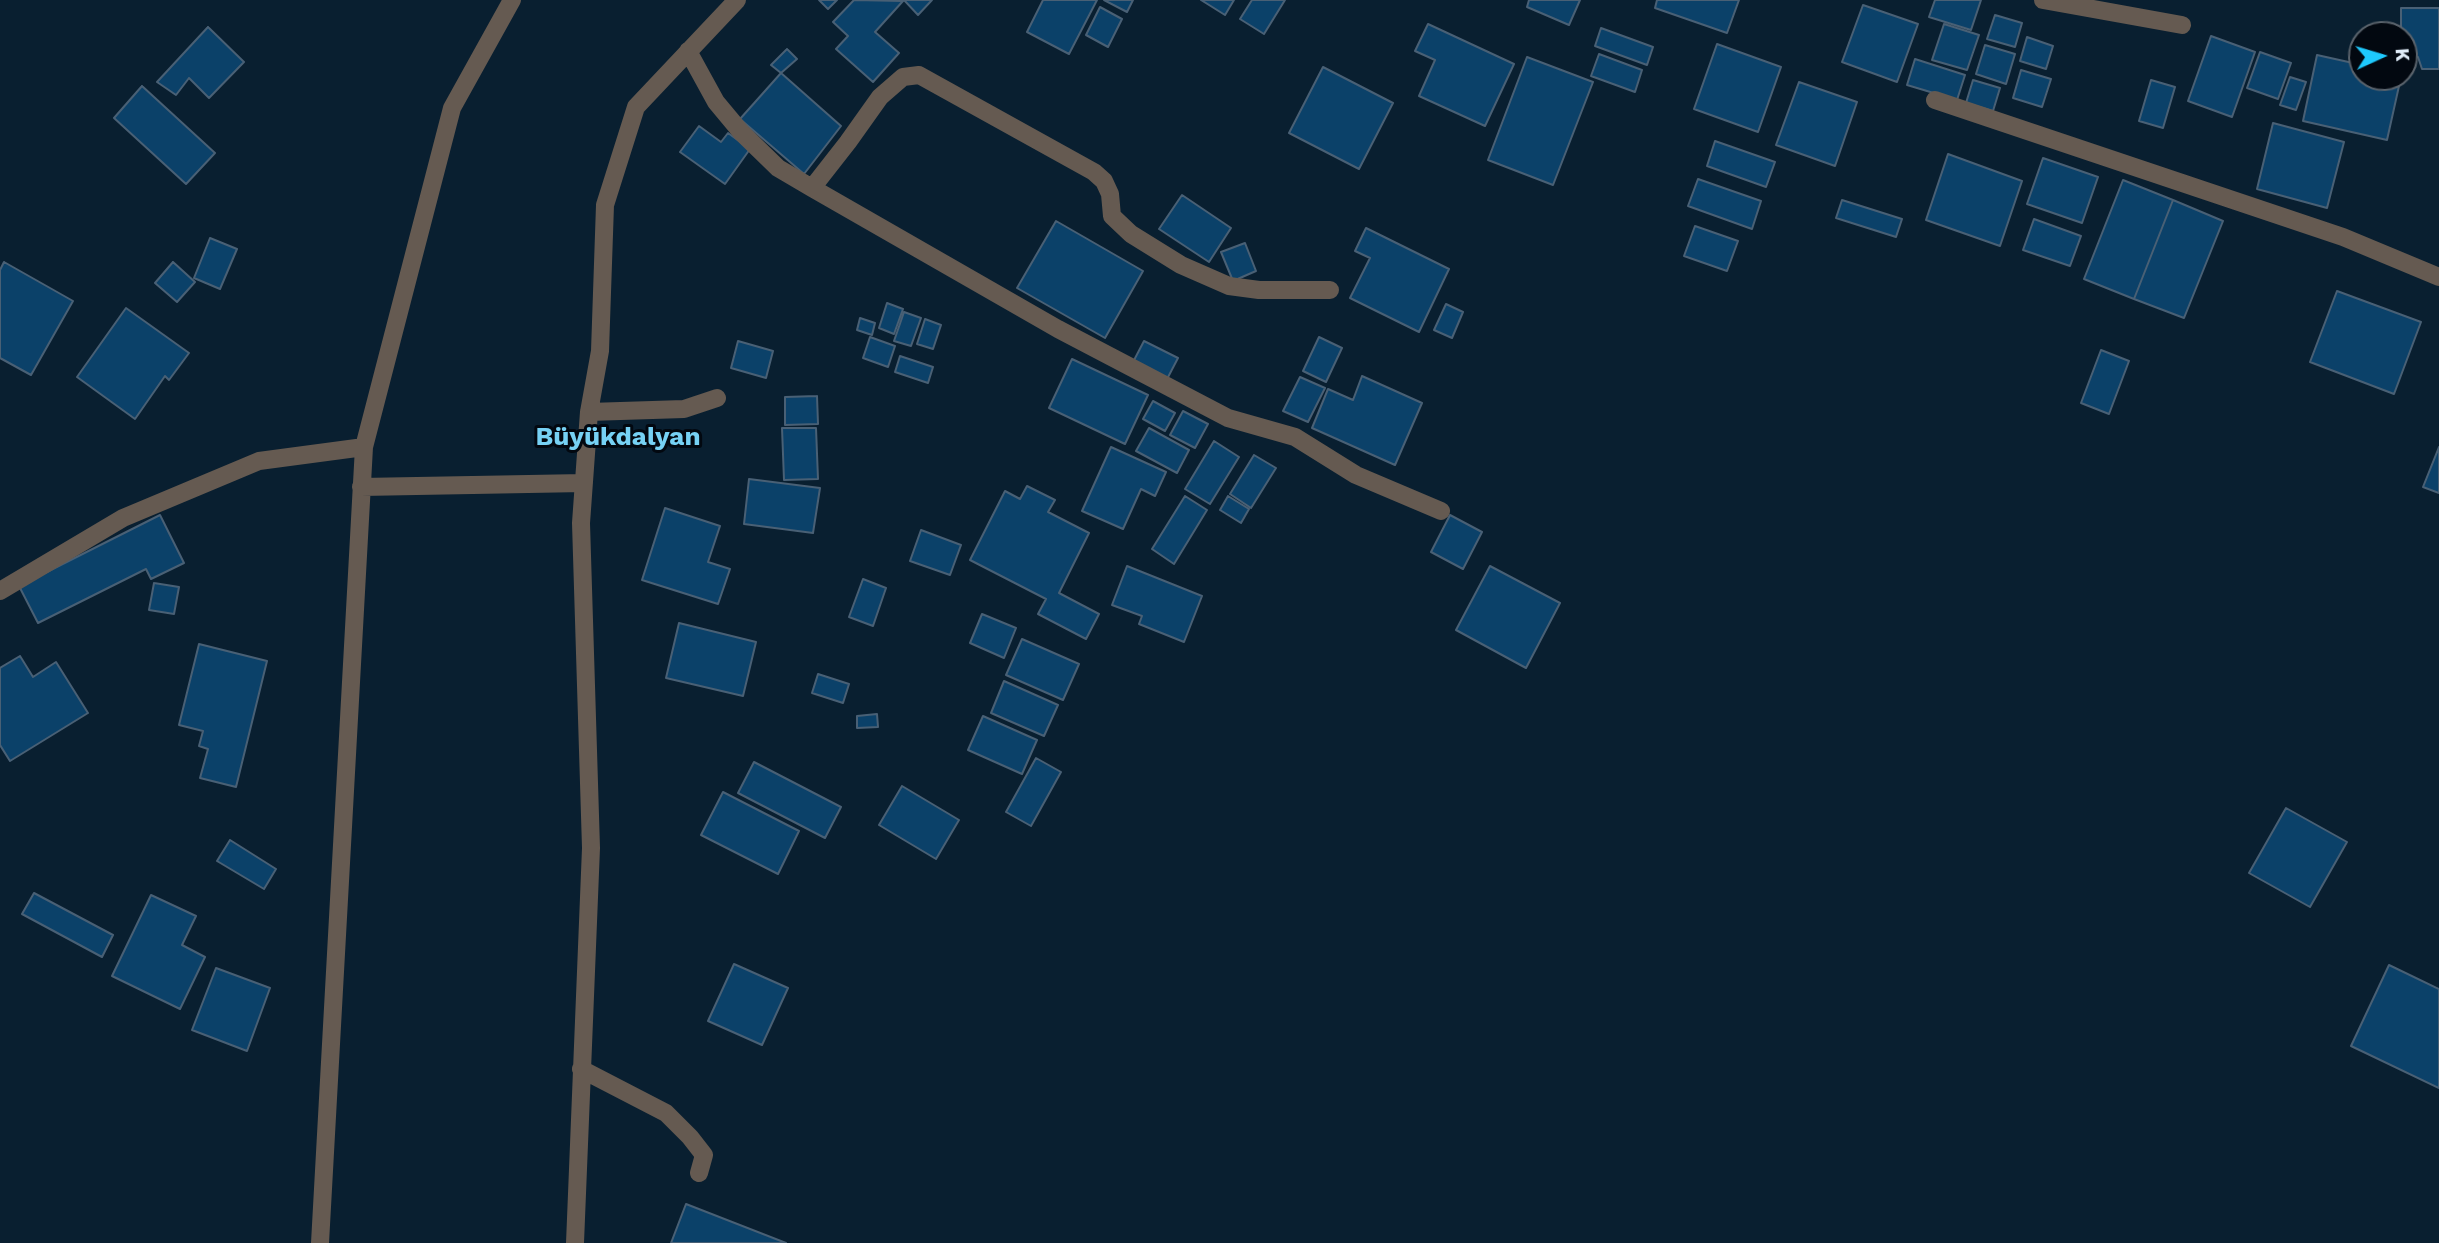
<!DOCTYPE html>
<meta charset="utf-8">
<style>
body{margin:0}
#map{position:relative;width:2439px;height:1243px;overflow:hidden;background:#091f30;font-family:"Work Sans",sans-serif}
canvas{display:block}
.north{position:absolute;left:2348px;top:21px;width:70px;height:70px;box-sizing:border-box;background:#020810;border:2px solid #5a636c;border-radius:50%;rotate:86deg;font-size:19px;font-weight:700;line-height:28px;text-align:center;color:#deebf7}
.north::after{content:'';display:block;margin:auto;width:24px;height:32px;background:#1ec9fd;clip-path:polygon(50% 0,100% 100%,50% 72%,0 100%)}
</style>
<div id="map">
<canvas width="2439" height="1243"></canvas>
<div class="north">K</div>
</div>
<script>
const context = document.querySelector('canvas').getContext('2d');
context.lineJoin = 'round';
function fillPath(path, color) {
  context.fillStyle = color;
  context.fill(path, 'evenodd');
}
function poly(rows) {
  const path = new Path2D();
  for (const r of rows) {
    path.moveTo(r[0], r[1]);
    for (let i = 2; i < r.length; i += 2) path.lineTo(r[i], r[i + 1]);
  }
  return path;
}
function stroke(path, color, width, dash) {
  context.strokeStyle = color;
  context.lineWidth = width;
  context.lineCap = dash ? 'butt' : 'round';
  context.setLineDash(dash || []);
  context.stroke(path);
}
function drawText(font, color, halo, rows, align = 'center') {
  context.font = font + ' "Work Sans",sans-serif';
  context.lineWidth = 6;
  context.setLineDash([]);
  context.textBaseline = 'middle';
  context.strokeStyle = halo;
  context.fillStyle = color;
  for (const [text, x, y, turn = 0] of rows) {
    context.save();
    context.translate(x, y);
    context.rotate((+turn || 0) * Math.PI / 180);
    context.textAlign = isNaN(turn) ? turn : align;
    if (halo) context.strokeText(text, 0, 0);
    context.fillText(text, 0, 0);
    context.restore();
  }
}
const building = poly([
 [819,0,837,0,828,9,819,0],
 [854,0,903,1,875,32,899,53,873,82,836,49,848,36,833,22,854,0],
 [904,0,932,0,918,15,904,0],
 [1043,0,1097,0,1069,54,1027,32,1043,0],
 [1104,0,1133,0,1127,12,1104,0],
 [1201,0,1234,0,1225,15,1201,0],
 [1252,0,1285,0,1264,34,1240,19,1252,0],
 [1529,0,1580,0,1569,25,1527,7,1529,0],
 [1657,0,1739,0,1727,33,1655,8,1657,0],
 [1935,0,1981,0,1971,30,1929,17,1935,0],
 [1863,5,1918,24,1897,82,1842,62,1863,5],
 [1100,7,1122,19,1108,47,1086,35,1100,7],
 [2401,8,2439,8,2439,69,2422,69,2418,57,2404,57,2404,35,2401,35,2401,8],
 [1995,15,2022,23,2015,47,1987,39,1995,15],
 [1428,24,1514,64,1485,126,1419,96,1435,60,1415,51,1428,24],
 [1944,24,1979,35,1967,70,1932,60,1944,24],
 [208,27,244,62,209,98,189,78,176,95,157,82,208,27],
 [1601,28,1653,47,1647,65,1595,46,1601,28],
 [2211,36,2255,52,2232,117,2188,101,2211,36],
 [2027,37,2053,46,2046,69,2020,61,2027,37],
 [1717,44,1781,67,1758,132,1694,109,1717,44],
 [1985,45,2015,54,2006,84,1976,74,1985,45],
 [787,49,797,59,781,73,771,65,787,49],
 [2260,52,2291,63,2278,99,2247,88,2260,52],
 [1599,54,1642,70,1635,92,1591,76,1599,54],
 [2317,55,2362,65,2362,77,2401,77,2387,140,2303,121,2317,55],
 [1527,57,1593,82,1553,185,1488,160,1527,57],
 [1915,59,1965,75,1957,100,1907,85,1915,59],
 [1323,67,1393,103,1359,169,1289,133,1323,67],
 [2021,70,2051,79,2042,107,2013,98,2021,70],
 [781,73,841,126,804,174,740,119,781,73],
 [2290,77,2306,82,2296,110,2280,105,2290,77],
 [1973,80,2000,88,1993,111,1966,103,1973,80],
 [2151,80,2175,87,2163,128,2139,121,2151,80],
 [1799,82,1857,102,1835,166,1776,145,1799,82],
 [142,86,215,153,186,184,114,118,142,86],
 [2273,123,2344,142,2327,208,2257,189,2273,123],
 [699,126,721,142,728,133,750,149,725,184,680,152,699,126],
 [1715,141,1775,162,1766,187,1707,166,1715,141],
 [1948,154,2022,181,2000,246,1926,220,1948,154],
 [2043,158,2098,177,2082,223,2027,204,2043,158],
 [1698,179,1761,201,1752,229,1688,206,1698,179],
 [2123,180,2173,200,2134,299,2084,279,2123,180],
 [1182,195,1231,228,1209,262,1159,229,1182,195],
 [1842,200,1902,219,1896,237,1836,218,1842,200],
 [2173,200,2223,221,2184,318,2134,299,2173,200],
 [2034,219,2081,236,2070,266,2023,250,2034,219],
 [1056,221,1143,271,1105,338,1017,288,1056,221],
 [1695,226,1738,241,1727,271,1684,256,1695,226],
 [1366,228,1449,269,1419,332,1350,298,1370,258,1355,251,1366,228],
 [210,238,237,249,220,289,194,278,210,238],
 [1245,243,1256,271,1233,281,1221,252,1245,243],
 [4,262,73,301,31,375,0,358,0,270,4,262],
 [173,262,195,282,177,302,155,283,173,262],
 [2337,291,2421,322,2394,394,2310,362,2337,291],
 [887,303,903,309,894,334,879,328,887,303],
 [1446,304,1463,312,1452,338,1434,330,1446,304],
 [126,308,189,353,169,380,165,376,135,419,77,377,126,308],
 [904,312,921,318,911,346,894,341,904,312],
 [860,318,875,323,872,335,857,330,860,318],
 [925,319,941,325,933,349,917,344,925,319],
 [870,337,895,346,888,367,863,358,870,337],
 [1319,337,1342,348,1326,382,1303,371,1319,337],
 [738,341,773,351,766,378,731,368,738,341],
 [1144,341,1178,358,1166,381,1132,364,1144,341],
 [2101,350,2129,361,2109,414,2081,403,2101,350],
 [900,356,933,367,928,383,895,372,900,356],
 [1072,359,1148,395,1125,444,1049,408,1072,359],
 [1362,376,1422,403,1395,465,1312,428,1328,389,1353,400,1362,376],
 [1300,377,1325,388,1308,422,1283,411,1300,377],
 [817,396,818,424,785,425,785,397,817,396],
 [1153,401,1175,413,1165,431,1143,419,1153,401],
 [1183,411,1208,424,1195,448,1170,435,1183,411],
 [782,428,816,428,818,479,784,480,782,428],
 [1149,428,1189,450,1177,473,1136,451,1149,428],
 [1214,441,1239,457,1210,504,1185,489,1214,441],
 [1111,447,1166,472,1155,496,1141,489,1123,529,1082,511,1111,447],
 [2439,447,2439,493,2423,487,2439,447],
 [1254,455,1276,468,1251,508,1230,494,1254,455],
 [749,479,820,488,813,533,744,524,749,479],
 [1027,486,1055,500,1048,512,1089,533,1059,593,1099,614,1086,639,1038,614,1046,599,970,560,1005,491,1020,499,1027,486],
 [1185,496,1207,510,1174,564,1152,549,1185,496],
 [1228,496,1249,509,1241,523,1220,510,1228,496],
 [665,508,720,526,708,562,730,569,718,604,642,580,665,508],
 [160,515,184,563,151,579,146,569,38,623,19,586,160,515],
 [1450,515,1482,532,1463,569,1431,552,1450,515],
 [921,530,961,545,950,575,910,561,921,530],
 [1127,566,1202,596,1184,642,1139,624,1142,616,1112,605,1127,566],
 [1490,566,1560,603,1526,668,1456,630,1490,566],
 [863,579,886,588,873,626,849,617,863,579],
 [154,583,179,587,174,614,149,610,154,583],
 [982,614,1016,628,1004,658,970,643,982,614],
 [679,623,756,642,743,696,666,678,679,623],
 [1022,639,1079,664,1063,700,1006,675,1022,639],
 [199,644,267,661,236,787,200,778,208,749,199,746,203,731,179,725,199,644],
 [20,656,33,677,56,662,88,713,10,761,0,745,0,668,20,656],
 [818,674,849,684,843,703,812,693,818,674],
 [1004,681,1058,705,1044,736,991,713,1004,681],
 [877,714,878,727,857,728,857,716,877,714],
 [983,716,1037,740,1022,774,968,750,983,716],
 [1036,758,1061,772,1031,826,1006,812,1036,758],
 [754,762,841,807,825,838,738,793,754,762],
 [902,786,959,820,936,859,879,825,902,786],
 [723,792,799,831,778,874,701,835,723,792],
 [2286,808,2347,842,2310,907,2249,873,2286,808],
 [230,840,276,869,264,889,217,861,230,840],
 [34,893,113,935,102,957,22,914,34,893],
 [151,895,196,916,182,945,205,957,180,1009,112,976,151,895],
 [734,964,788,988,762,1045,708,1021,734,964],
 [2389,965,2439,989,2439,1088,2351,1046,2389,965],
 [216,968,270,988,247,1051,192,1030,216,968],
 [686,1204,786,1243,671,1243,686,1204]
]);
fillPath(building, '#0b4169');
stroke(building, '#496075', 2);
stroke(poly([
 [2043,0,2182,25],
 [688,51,716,102,741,132,778,168,812,188,1058,329,1228,418,1295,437,1356,475,1441,511],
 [1935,100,2343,237,2439,277],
 [812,188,848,142,880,97,903,77,919,75,1094,172,1104,181,1110,194,1112,216,1131,234,1181,265,1229,286,1259,290,1330,290],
 [589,412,684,409,717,398],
 [361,487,584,483],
 [0,591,123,518,259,461,364,447],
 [581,1069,666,1113,690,1137,704,1155,699,1173],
 [320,1243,364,447,452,108,512,0],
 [575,1243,591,848,581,523,589,412,600,351,605,205,636,107,737,0]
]), '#655a51', 18);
drawText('bold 26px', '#76d1f4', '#020810', [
 ["Büyükdalyan",618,437]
]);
</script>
